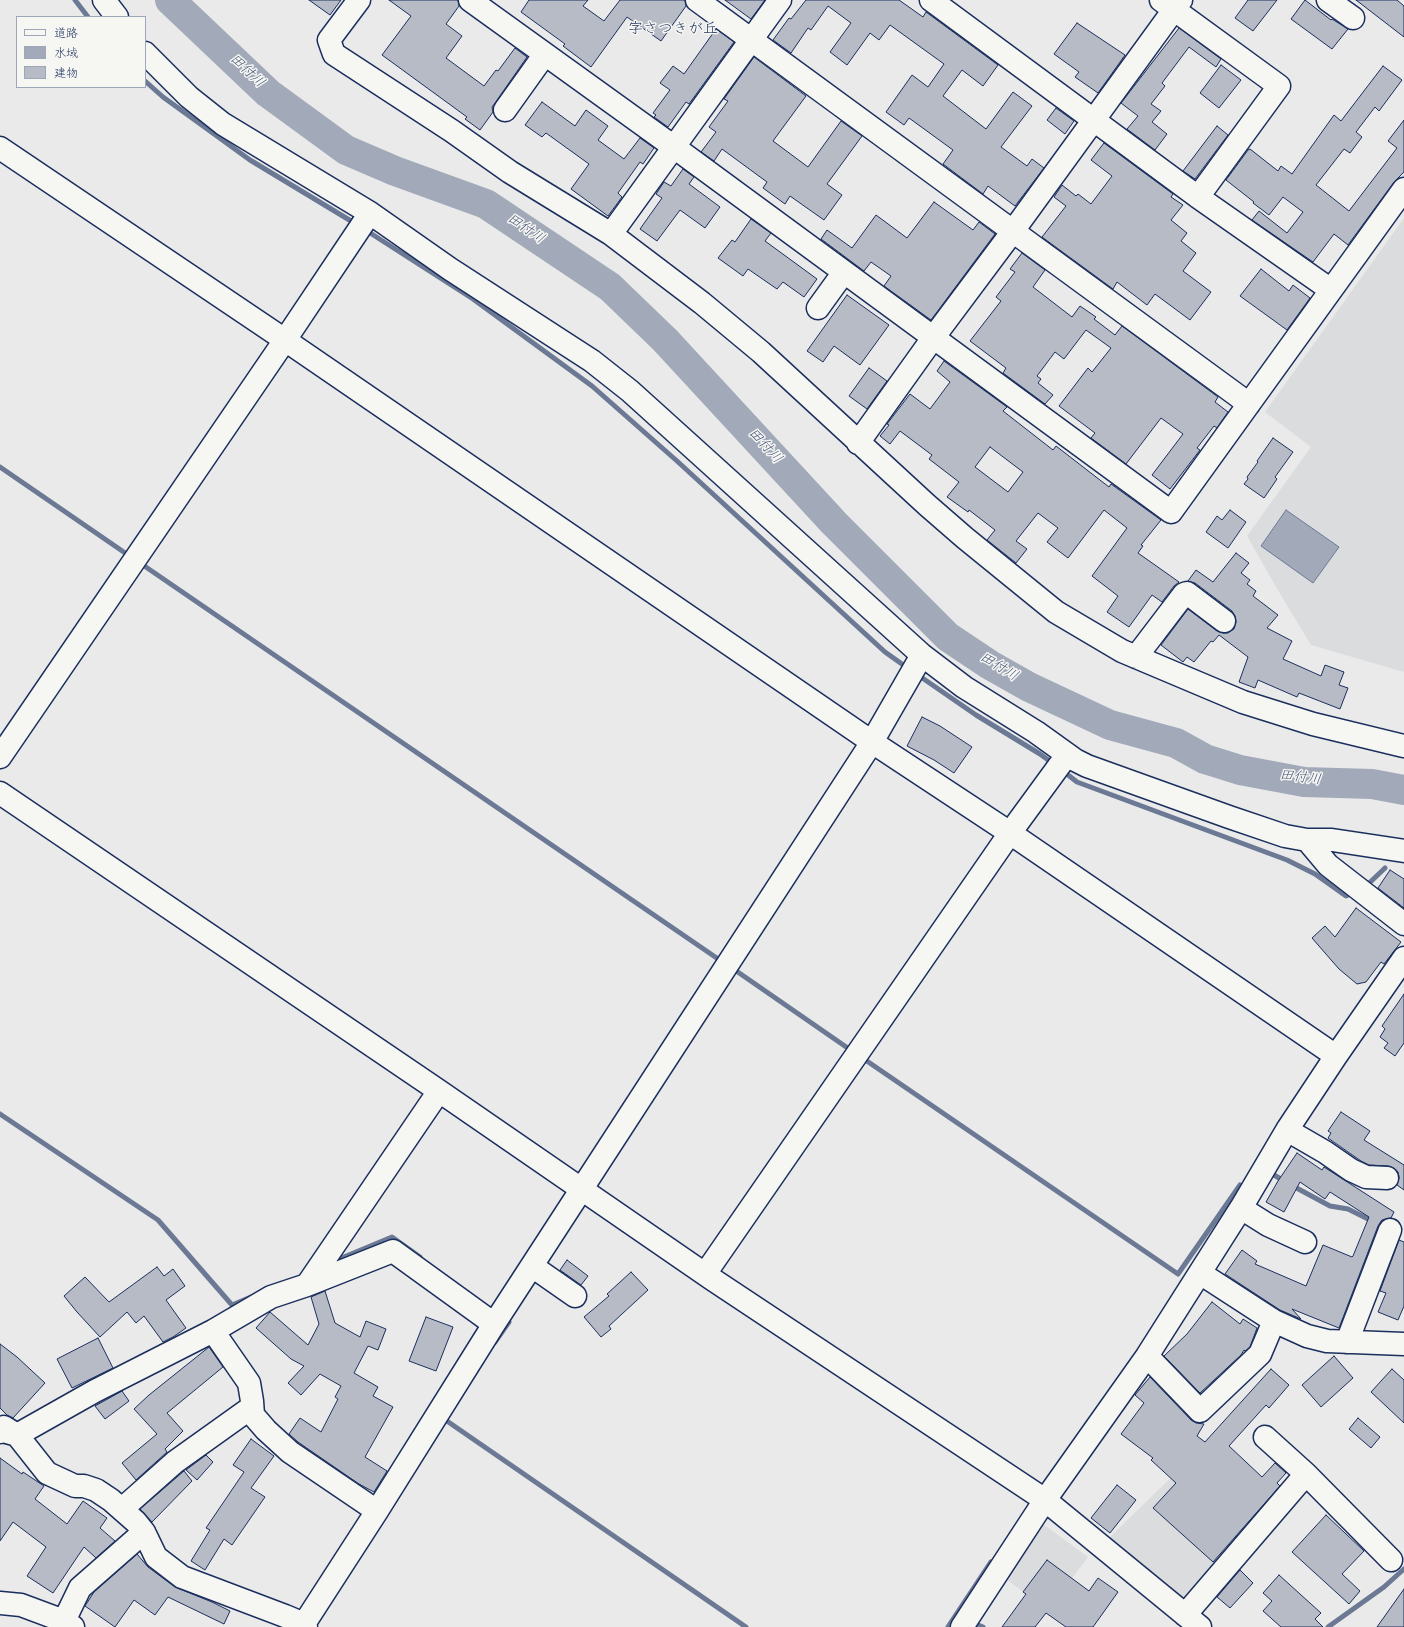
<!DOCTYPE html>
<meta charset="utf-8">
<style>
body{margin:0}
#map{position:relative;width:1404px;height:1627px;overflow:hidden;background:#e9eae9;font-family:"Gochi Hand","Klee One",sans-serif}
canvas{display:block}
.legend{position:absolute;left:16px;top:16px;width:130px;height:72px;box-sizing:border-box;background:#f6f6f2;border:1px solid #9ea6b7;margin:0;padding:5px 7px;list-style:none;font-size:12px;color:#1b2f5e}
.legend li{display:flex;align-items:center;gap:8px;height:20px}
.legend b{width:20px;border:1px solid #9ea6b7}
</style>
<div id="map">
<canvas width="1404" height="1627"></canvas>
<ul class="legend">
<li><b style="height:5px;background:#f6f6f2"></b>道路</li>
<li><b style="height:11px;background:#a2aaba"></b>水域</li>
<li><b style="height:11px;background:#b6bbc6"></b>建物</li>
</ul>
</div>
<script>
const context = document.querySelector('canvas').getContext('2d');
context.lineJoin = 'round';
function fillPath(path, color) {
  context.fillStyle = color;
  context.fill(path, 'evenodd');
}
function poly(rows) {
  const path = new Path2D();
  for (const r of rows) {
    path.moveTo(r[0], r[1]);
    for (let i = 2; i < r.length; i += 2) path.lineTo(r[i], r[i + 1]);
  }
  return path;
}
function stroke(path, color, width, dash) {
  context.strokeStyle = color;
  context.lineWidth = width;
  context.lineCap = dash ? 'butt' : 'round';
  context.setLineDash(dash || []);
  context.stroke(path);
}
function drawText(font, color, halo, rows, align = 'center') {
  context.font = font + ' "Gochi Hand","Klee One",sans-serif';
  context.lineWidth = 3;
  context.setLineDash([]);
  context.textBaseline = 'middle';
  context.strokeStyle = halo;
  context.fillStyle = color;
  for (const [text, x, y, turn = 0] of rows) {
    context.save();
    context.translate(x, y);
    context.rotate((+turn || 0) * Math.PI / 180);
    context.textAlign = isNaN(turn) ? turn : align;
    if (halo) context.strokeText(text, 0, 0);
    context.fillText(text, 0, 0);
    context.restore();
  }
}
fillPath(poly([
 [1404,218,1404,672,1311,645,1279,592,1247,536,1311,447,1265,412],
 [1190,1459,1256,1520,1180,1605,1107,1540],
 [1039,1521,1088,1557,1048,1610,999,1574]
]), '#dadcde');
const water = poly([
 [1286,510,1339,547,1313,583,1261,546,1286,510]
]);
fillPath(water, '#a2aaba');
stroke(water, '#6c7995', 1);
stroke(poly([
 [75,0,88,17],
 [145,81,163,97,250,160,356,224],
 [364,229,473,299,592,386,677,461,885,652,909,669],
 [0,467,131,557],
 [140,563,724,963],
 [918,675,976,715,1040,754,1055,765],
 [1063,771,1077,782,1287,860,1315,874,1346,896,1353,893],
 [1364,888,1385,868],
 [732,968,852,1051],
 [861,1057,1178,1274,1240,1185,1245,1189],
 [0,1114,158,1220,232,1305,251,1297],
 [1269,1172,1284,1181],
 [1291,1185,1330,1206,1348,1209,1376,1223,1388,1224],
 [332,1262,392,1237,420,1257],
 [495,1342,509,1322,504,1319],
 [445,1417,444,1419,746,1627],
 [971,1622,983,1627],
 [948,1627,991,1562],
 [1328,1627,1384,1587,1404,1569]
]), '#6c7995', 5);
stroke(poly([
 [170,0,268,93,346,150,395,171,486,204,610,287,665,340,834,523,948,637,990,665,1029,687,1110,725,1176,743,1205,759,1240,770,1304,782,1372,784,1404,790]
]), '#a2aaba', 30);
const building = poly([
 [309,0,341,0,330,15,309,0],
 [389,0,458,0,459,6,446,24,462,36,446,58,484,86,496,70,498,71,515,48,527,57,495,103,492,107,493,112,480,130,465,119,467,117,382,55,411,16,389,0],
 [529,0,588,0,583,6,604,21,620,0,685,0,686,6,661,41,627,17,591,67,563,46,565,44,521,12,529,0],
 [725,0,765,0,751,19,725,0],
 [806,0,899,0,923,17,926,12,998,65,983,86,962,70,943,96,986,129,1013,92,1032,106,1001,147,1027,166,1032,159,1044,168,1015,206,988,186,983,194,943,164,953,150,909,118,904,125,886,112,912,75,928,87,944,64,890,25,879,40,870,33,847,65,830,52,851,23,828,6,811,30,808,28,791,53,773,40,789,18,791,19,806,0],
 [1248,0,1277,0,1253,31,1235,18,1248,0],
 [1305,0,1331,20,1332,19,1348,29,1332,49,1291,19,1305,0],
 [1356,0,1397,0,1404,6,1404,37,1356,0],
 [1077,23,1125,55,1098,93,1075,77,1079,72,1054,54,1077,23],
 [1179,28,1221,59,1216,67,1189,47,1162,83,1165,86,1151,104,1161,111,1152,122,1167,134,1155,150,1127,129,1138,116,1121,103,1179,28],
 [716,29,734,42,689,104,686,102,668,127,654,117,656,115,653,113,670,90,660,83,673,66,684,74,716,29],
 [754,57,806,96,773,141,808,167,841,121,862,136,827,184,842,195,824,220,790,196,785,204,763,188,767,182,722,149,714,161,701,152,716,132,709,127,728,101,724,99,754,57],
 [1221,65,1241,80,1219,108,1200,93,1221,65],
 [1383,66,1402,80,1379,111,1375,107,1356,132,1362,137,1350,153,1344,149,1316,185,1349,211,1397,148,1388,141,1404,120,1404,172,1394,182,1348,245,1334,234,1313,262,1252,220,1259,211,1287,233,1303,212,1283,197,1269,215,1253,203,1254,202,1226,180,1248,150,1250,149,1278,171,1281,166,1292,174,1334,115,1341,121,1383,66],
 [542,102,575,126,586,110,608,126,598,140,624,159,640,138,654,148,643,164,640,162,618,193,622,197,608,216,571,189,589,164,546,133,542,137,525,125,542,102],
 [1056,108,1074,121,1065,134,1047,120,1056,108],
 [1217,126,1228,135,1195,179,1183,171,1217,126],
 [1104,143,1173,194,1171,197,1183,205,1171,220,1187,233,1181,241,1196,253,1183,271,1211,292,1190,320,1155,294,1147,305,1117,282,1113,289,1042,237,1066,206,1054,197,1062,185,1076,196,1078,194,1091,204,1112,176,1091,160,1104,143],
 [683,169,694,177,689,184,720,207,705,228,680,210,657,241,640,229,662,198,656,194,664,182,671,186,683,169],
 [934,202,973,230,979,222,995,234,931,320,884,286,891,276,871,262,864,271,821,239,827,230,852,248,876,215,907,238,934,202],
 [751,219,771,233,765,241,817,279,804,297,783,282,777,289,748,269,743,276,718,258,732,240,735,242,751,219],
 [1022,253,1045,270,1033,287,1072,317,1080,306,1096,317,1094,319,1115,335,1122,326,1218,397,1215,402,1228,412,1217,428,1214,426,1197,448,1200,450,1170,489,1152,475,1183,434,1161,418,1126,464,1091,438,1095,433,1059,406,1088,368,1092,372,1111,348,1086,330,1064,359,1055,352,1037,376,1041,379,1038,383,1053,395,1045,404,1003,373,1006,368,970,341,1001,301,996,297,1015,272,1010,269,1022,253],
 [1261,269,1289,291,1293,285,1310,298,1287,330,1240,296,1261,269],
 [847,295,889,325,860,365,834,346,823,362,807,351,847,295],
 [944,361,1007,407,1003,411,1053,450,1056,446,1109,487,1111,484,1161,520,1141,545,1143,546,1138,553,1179,582,1174,586,1162,602,1152,595,1129,627,1107,612,1118,596,1092,576,1127,528,1104,510,1068,558,1047,542,1058,528,1038,513,1016,541,1027,549,1016,563,987,540,995,530,969,510,968,512,947,497,959,482,929,459,932,455,900,431,890,444,880,436,889,425,887,424,910,394,930,409,950,382,937,371,944,361],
 [990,447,1023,472,1008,492,975,467,990,447],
 [869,368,887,381,867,409,849,396,869,368],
 [1273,438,1293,452,1275,477,1277,479,1264,498,1244,484,1248,479,1247,477,1258,462,1257,461,1273,438],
 [1230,510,1246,522,1228,548,1206,532,1217,516,1222,520,1230,510],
 [1236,553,1249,563,1241,573,1250,580,1247,584,1256,591,1253,596,1278,615,1267,628,1292,641,1283,659,1321,676,1325,665,1344,672,1339,685,1348,688,1340,709,1299,693,1297,697,1258,680,1255,688,1239,682,1248,657,1219,635,1213,642,1211,641,1194,662,1187,657,1183,662,1161,645,1188,609,1217,631,1223,633,1228,633,1234,629,1236,622,1235,616,1232,611,1195,583,1188,581,1196,570,1213,582,1236,553],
 [922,717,940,726,972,747,954,773,934,760,907,746,922,717],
 [1390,870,1404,879,1404,908,1378,888,1390,870],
 [1356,908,1401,942,1384,964,1381,962,1366,982,1357,984,1339,969,1312,938,1325,926,1335,937,1356,908],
 [1404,994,1404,1043,1395,1056,1384,1048,1388,1043,1380,1037,1385,1029,1382,1026,1404,994],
 [1341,1112,1370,1131,1364,1140,1404,1165,1404,1190,1397,1185,1399,1178,1398,1172,1394,1168,1388,1166,1369,1165,1361,1161,1328,1138,1331,1133,1328,1131,1341,1112],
 [1297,1153,1322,1170,1324,1167,1394,1212,1391,1218,1382,1220,1378,1226,1339,1328,1292,1309,1301,1319,1280,1310,1225,1274,1242,1250,1257,1261,1255,1264,1306,1286,1323,1245,1352,1257,1353,1256,1369,1217,1330,1192,1325,1199,1300,1182,1284,1212,1266,1202,1278,1181,1297,1153],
 [1399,1240,1404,1242,1404,1306,1398,1320,1378,1312,1386,1293,1380,1291,1399,1240],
 [567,1260,588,1276,581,1285,560,1270,567,1260],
 [157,1267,164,1276,173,1269,185,1286,166,1300,186,1328,173,1337,163,1342,144,1316,136,1323,127,1312,100,1337,77,1312,64,1296,85,1277,109,1302,157,1267],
 [631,1272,648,1290,609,1326,611,1329,601,1337,584,1317,609,1296,607,1294,631,1272],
 [325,1291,335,1323,360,1337,366,1321,386,1329,378,1350,368,1346,354,1373,378,1387,373,1396,393,1407,365,1457,387,1471,374,1492,359,1484,298,1442,289,1434,300,1418,321,1432,338,1399,335,1397,341,1386,320,1374,301,1395,288,1383,304,1366,291,1359,256,1328,270,1312,308,1345,319,1324,311,1297,325,1291],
 [1212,1302,1240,1324,1243,1319,1257,1328,1250,1347,1245,1351,1244,1350,1241,1355,1200,1393,1164,1356,1187,1334,1212,1302],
 [426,1317,453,1327,436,1371,409,1361,426,1317],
 [98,1338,113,1368,72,1388,57,1359,98,1338],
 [0,1344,17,1357,45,1383,13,1418,7,1415,0,1408,0,1344],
 [209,1347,223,1367,167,1413,183,1431,165,1449,167,1452,136,1480,122,1463,157,1434,134,1409,149,1395,209,1347],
 [1334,1356,1353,1378,1321,1407,1302,1385,1334,1356],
 [1271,1369,1289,1385,1269,1408,1266,1405,1229,1446,1262,1477,1275,1463,1286,1473,1277,1483,1280,1486,1213,1562,1153,1508,1176,1483,1151,1460,1153,1458,1121,1434,1144,1403,1135,1395,1150,1377,1191,1420,1196,1423,1204,1424,1197,1436,1205,1442,1271,1369],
 [1392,1369,1404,1380,1404,1423,1371,1392,1392,1369],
 [122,1391,129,1401,105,1419,95,1406,122,1391],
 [1358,1418,1380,1437,1371,1448,1349,1429,1358,1418],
 [251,1439,274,1456,251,1488,265,1497,232,1545,224,1539,205,1570,191,1561,210,1530,206,1528,244,1472,233,1465,251,1439],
 [206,1455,213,1462,197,1480,186,1470,206,1455],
 [0,1458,22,1474,23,1472,44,1486,35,1499,67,1524,83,1501,107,1518,100,1528,115,1541,96,1558,84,1547,53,1593,27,1576,46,1547,13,1522,0,1541,0,1458],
 [184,1471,192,1481,152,1522,140,1509,184,1471],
 [1117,1485,1136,1500,1110,1533,1091,1518,1117,1485],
 [1326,1515,1364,1551,1342,1574,1360,1591,1349,1604,1292,1552,1326,1515],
 [137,1554,148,1567,175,1587,212,1602,230,1611,224,1624,168,1597,155,1615,134,1600,115,1627,85,1606,94,1592,137,1554],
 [1047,1560,1089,1591,1098,1578,1118,1592,1093,1627,1066,1627,1046,1613,1035,1627,1002,1627,1026,1594,1023,1592,1047,1560],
 [1240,1570,1253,1583,1230,1608,1217,1597,1240,1570],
 [1279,1575,1321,1613,1315,1619,1323,1627,1281,1627,1263,1611,1272,1601,1263,1593,1279,1575],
 [1404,1589,1404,1627,1377,1627,1404,1589]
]);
fillPath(building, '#b6bbc6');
stroke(building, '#1b2f5e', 1);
const minor = poly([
 [104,0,117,17],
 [359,0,329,40,334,54,452,131,510,172,611,234,702,303,761,352,927,505,965,538,1056,612,1122,651,1243,702,1313,724,1404,746],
 [470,0,674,147,1171,512,1404,189],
 [697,0,1249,404],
 [931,0,1198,197,1331,290],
 [1161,0,1279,86,1198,197],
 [1328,0,1353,18],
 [145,53,189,97,223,124,370,213,450,269,592,361,630,391,922,655,964,687,1036,732,1075,760,1087,766,1229,817,1285,836,1307,840,1332,840,1404,851],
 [505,110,545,54],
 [0,148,285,340,872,742,1010,833,1336,1056],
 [611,234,780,0],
 [818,308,844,272],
 [858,443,933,338,1013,231,1181,0],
 [1136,657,1184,594,1187,593,1224,621],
 [0,757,285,340,370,213],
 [0,793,439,1091,712,1279,1045,1500,1200,1627],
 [1307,840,1328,865,1404,924],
 [1287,1130,1325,1152,1351,1170,1366,1177,1387,1178],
 [1241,1208,1268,1225,1305,1242],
 [532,1266,575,1296],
 [1200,1273,1274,1321,1307,1336,1327,1341,1404,1344],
 [705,1274,1010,833,1067,755],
 [307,1285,439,1091],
 [213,1331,249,1383,252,1401,253,1415,266,1430,290,1452,377,1511],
 [1347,1342,1390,1230],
 [1147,1356,1200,1411,1260,1354,1274,1321],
 [4,1427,17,1435,47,1473,75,1486,84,1486,96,1490,111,1500,136,1522,144,1532,156,1557,182,1577,285,1616,304,1624,306,1627],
 [0,1432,3,1431,17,1435,95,1391,213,1331,271,1297,307,1285,393,1251,494,1324],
 [1265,1437,1306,1474,1391,1560],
 [122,1509,175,1462,252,1407],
 [0,1603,21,1605,64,1621,73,1627],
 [1185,1615,1306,1474],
 [64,1621,80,1588,144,1532],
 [304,1624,377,1511,494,1324,872,742,922,655],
 [962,1627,1045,1500,1147,1356,1241,1208,1287,1130,1336,1056,1404,958]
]);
stroke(minor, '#1b2f5e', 25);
stroke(minor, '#f6f6f2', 22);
drawText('italic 14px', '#44547a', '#f6f6f2', [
 ["田付川",246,72,43],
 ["田付川",525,230,34],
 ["田付川",764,447,47],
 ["田付川",998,668,31],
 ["田付川",1300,779,7]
]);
drawText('15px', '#1b2f5e', '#f6f6f2', [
 ["字さつきが丘",673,31]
]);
</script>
